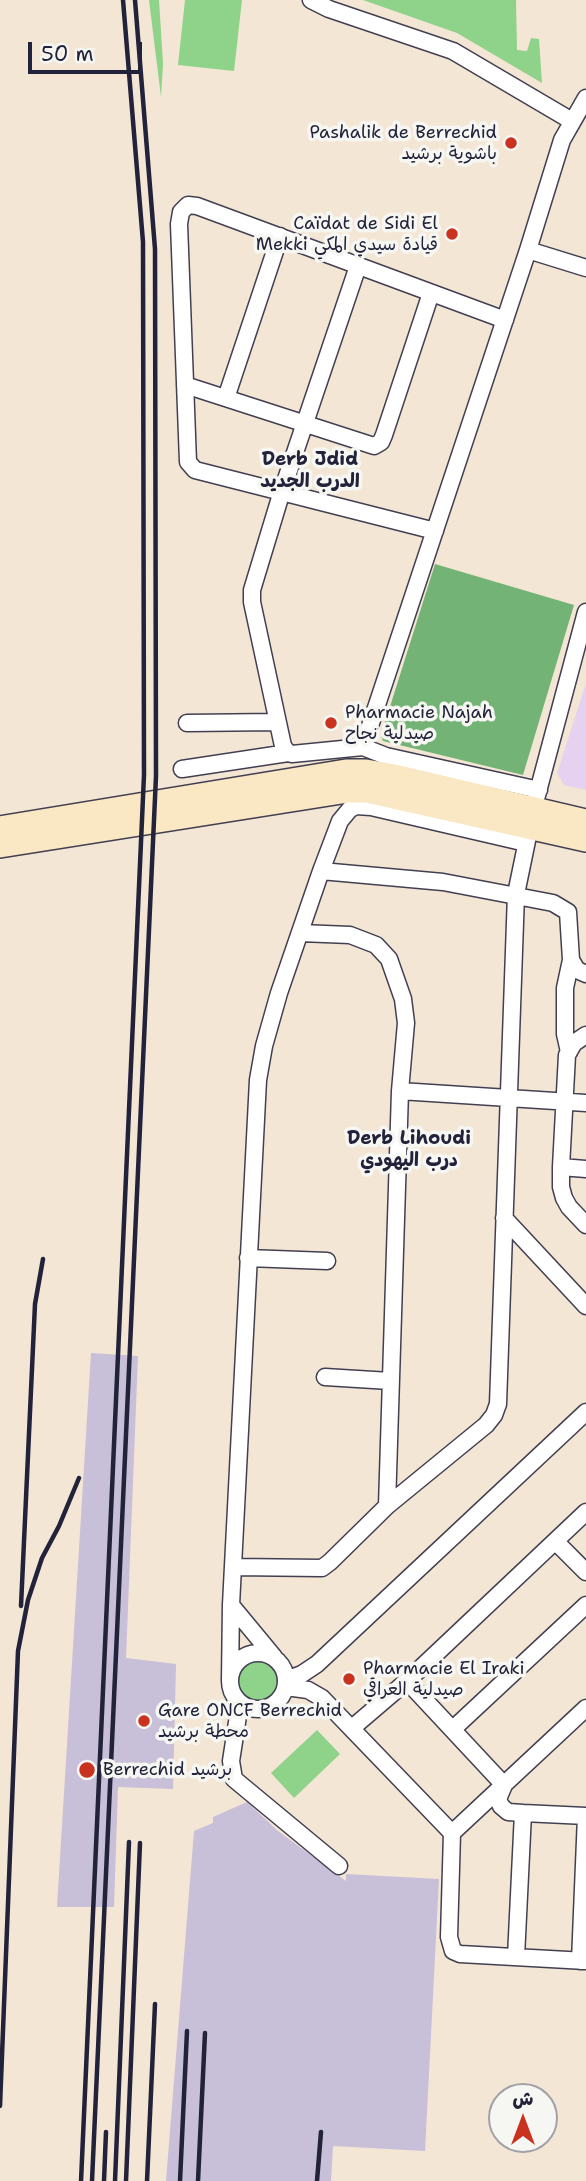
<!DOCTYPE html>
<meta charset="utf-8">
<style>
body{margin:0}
#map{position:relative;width:586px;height:2181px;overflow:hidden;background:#f4e6d4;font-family:"Shantell Sans","Playpen Sans Arabic",sans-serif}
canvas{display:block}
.north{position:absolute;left:488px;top:2083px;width:70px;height:70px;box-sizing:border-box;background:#f6f6f2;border:2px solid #a1a1a9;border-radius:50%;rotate:0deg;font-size:19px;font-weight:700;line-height:28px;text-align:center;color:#22223b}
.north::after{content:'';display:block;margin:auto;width:24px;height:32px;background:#c8321e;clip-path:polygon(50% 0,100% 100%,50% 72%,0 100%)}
.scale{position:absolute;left:28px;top:42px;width:114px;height:32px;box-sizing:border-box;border:4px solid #22223b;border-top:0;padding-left:9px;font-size:21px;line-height:24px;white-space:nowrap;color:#22223b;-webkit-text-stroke:5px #f6f6f2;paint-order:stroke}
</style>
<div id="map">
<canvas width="586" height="2181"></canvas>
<div class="north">ش</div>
<div class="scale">50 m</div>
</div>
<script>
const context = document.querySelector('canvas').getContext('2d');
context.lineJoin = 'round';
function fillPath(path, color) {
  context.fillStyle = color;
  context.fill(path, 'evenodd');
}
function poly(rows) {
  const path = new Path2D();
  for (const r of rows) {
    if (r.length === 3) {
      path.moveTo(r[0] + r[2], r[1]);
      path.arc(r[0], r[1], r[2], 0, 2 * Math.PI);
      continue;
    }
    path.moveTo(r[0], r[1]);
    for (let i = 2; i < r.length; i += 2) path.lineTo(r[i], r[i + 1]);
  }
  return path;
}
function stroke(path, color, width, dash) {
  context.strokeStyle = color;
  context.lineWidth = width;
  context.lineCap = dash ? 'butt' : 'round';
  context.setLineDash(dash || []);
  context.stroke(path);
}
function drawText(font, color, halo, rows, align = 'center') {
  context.font = font + ' "Shantell Sans","Playpen Sans Arabic",sans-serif';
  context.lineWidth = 7;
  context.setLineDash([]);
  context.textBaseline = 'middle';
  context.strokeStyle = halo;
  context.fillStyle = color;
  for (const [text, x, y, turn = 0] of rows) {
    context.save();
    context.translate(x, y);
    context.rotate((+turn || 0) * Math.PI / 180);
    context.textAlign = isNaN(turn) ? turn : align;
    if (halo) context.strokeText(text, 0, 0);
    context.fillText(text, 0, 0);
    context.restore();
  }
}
fillPath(poly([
 [586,683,586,790,564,785,557,773]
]), '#e6d2f0');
fillPath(poly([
 [91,1353,138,1356,126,1658,176,1664,173,1789,118,1787,114,1907,57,1907],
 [247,1802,278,1831,346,1881,346,1874,439,1879,425,2151,333,2146,331,2181,166,2181,194,1831,213,1823,213,1817]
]), '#c8bfd8');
fillPath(poly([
 [149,0,159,0,163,64,161,97],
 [185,0,242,0,234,71,178,65],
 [363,0,516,0,517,50,527,51,531,38,539,39,542,83,457,33],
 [258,1681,20],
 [317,1730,340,1754,294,1798,271,1773]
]), '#8fd28a');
fillPath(poly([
 [435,564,574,605,523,775,383,741,381,735]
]), '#73b476');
const street = poly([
 [311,0,329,9,453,51,572,121],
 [528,250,586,268],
 [358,266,282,491,252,590,252,602,283,746,288,753,292,754,363,747,386,756,539,790],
 [185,385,374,446,381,442,384,435,431,293],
 [226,398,280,236],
 [435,531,195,470,188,462,179,224,181,212,188,205,197,206,505,320],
 [187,723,277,722],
 [363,747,528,250,562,140,586,98],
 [182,769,288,753],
 [536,799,586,612],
 [321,871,443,882,553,903,568,912,571,960,577,970,586,974],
 [300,933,350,935,376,945,389,959,403,999,406,1023,400,1091,387,1506],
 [586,1035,574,1043,567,1055,561,1167,561,1187,564,1198,569,1207,586,1225],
 [569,1052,565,1034,565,988,571,960],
 [400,1091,586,1103],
 [561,1167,586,1169],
 [504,1218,586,1306],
 [248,1258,327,1261],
 [325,1377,390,1381],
 [556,1542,586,1572],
 [233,1567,322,1568,330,1562,387,1506,486,1425,494,1415,498,1404,516,894,528,836],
 [231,1605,274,1657],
 [258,1681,28],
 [230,1680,231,1605,258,1080,264,1046,279,993,321,871,340,821,350,809,356,806,371,807,526,843],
 [286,1680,302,1674,317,1664,586,1412],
 [407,1681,504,1785,498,1799,501,1806,508,1812,523,1813,516,1957],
 [286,1687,308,1690,322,1698,452,1833,449,1937,453,1951,460,1954,586,1961],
 [240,1703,231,1761,234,1779,339,1866],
 [352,1728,407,1681,586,1512],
 [453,1729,586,1605],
 [523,1813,586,1816],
 [452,1833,586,1708],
 [580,1961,586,1816]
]);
const secondary = poly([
 [0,828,346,771,366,771,394,776,586,821],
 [0,846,348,791,367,791,586,840]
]);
stroke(street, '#423f52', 19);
stroke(secondary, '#423f52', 26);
stroke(street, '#fff', 16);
stroke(secondary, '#fae7c3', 23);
stroke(poly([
 [21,1606,35,1304,43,1259],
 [0,2106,18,1651,28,1600,42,1558,59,1526,79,1478],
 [81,2181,144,775,143,242,123,0],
 [92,2181,156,776,155,249,135,0],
 [104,2181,106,2132],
 [115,2181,129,1842],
 [126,2181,140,1843],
 [147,2181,155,2004],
 [180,2181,187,2031],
 [198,2181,205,2033],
 [317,2181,321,2132]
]), '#22223b', 4.5);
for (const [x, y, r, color] of [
 [511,143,7,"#c8321e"],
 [452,234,7,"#c8321e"],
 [331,723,7,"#c8321e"],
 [349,1679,7,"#c8321e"],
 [144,1721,7,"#c8321e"],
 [87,1770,9,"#c8321e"]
]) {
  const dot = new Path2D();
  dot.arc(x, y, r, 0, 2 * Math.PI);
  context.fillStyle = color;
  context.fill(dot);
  stroke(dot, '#f6f6f2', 2.5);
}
drawText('18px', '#22223b', '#f6f6f2', [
 ["Pashalik de Berrechid",497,133,"right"],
 ["باشوية برشيد",497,154,"right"],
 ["Caïdat de Sidi El",438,224,"right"],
 ["Mekki قيادة سيدي المكي",438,245,"right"],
 ["Pharmacie Najah",345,713],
 ["صيدلية نجاح",345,734],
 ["Pharmacie El Iraki",363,1669],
 ["صيدلية العراقي",363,1690],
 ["Gare ONCF Berrechid",158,1711],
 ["محطة برشيد",158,1732],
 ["Berrechid برشيد",103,1770]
], 'left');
drawText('bold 19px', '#22223b', '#f6f6f2', [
 ["Derb Jdid",310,460],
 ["الدرب الجديد",310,482],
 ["Derb Lihoudi",409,1139],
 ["درب اليهودي",409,1161]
]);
</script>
